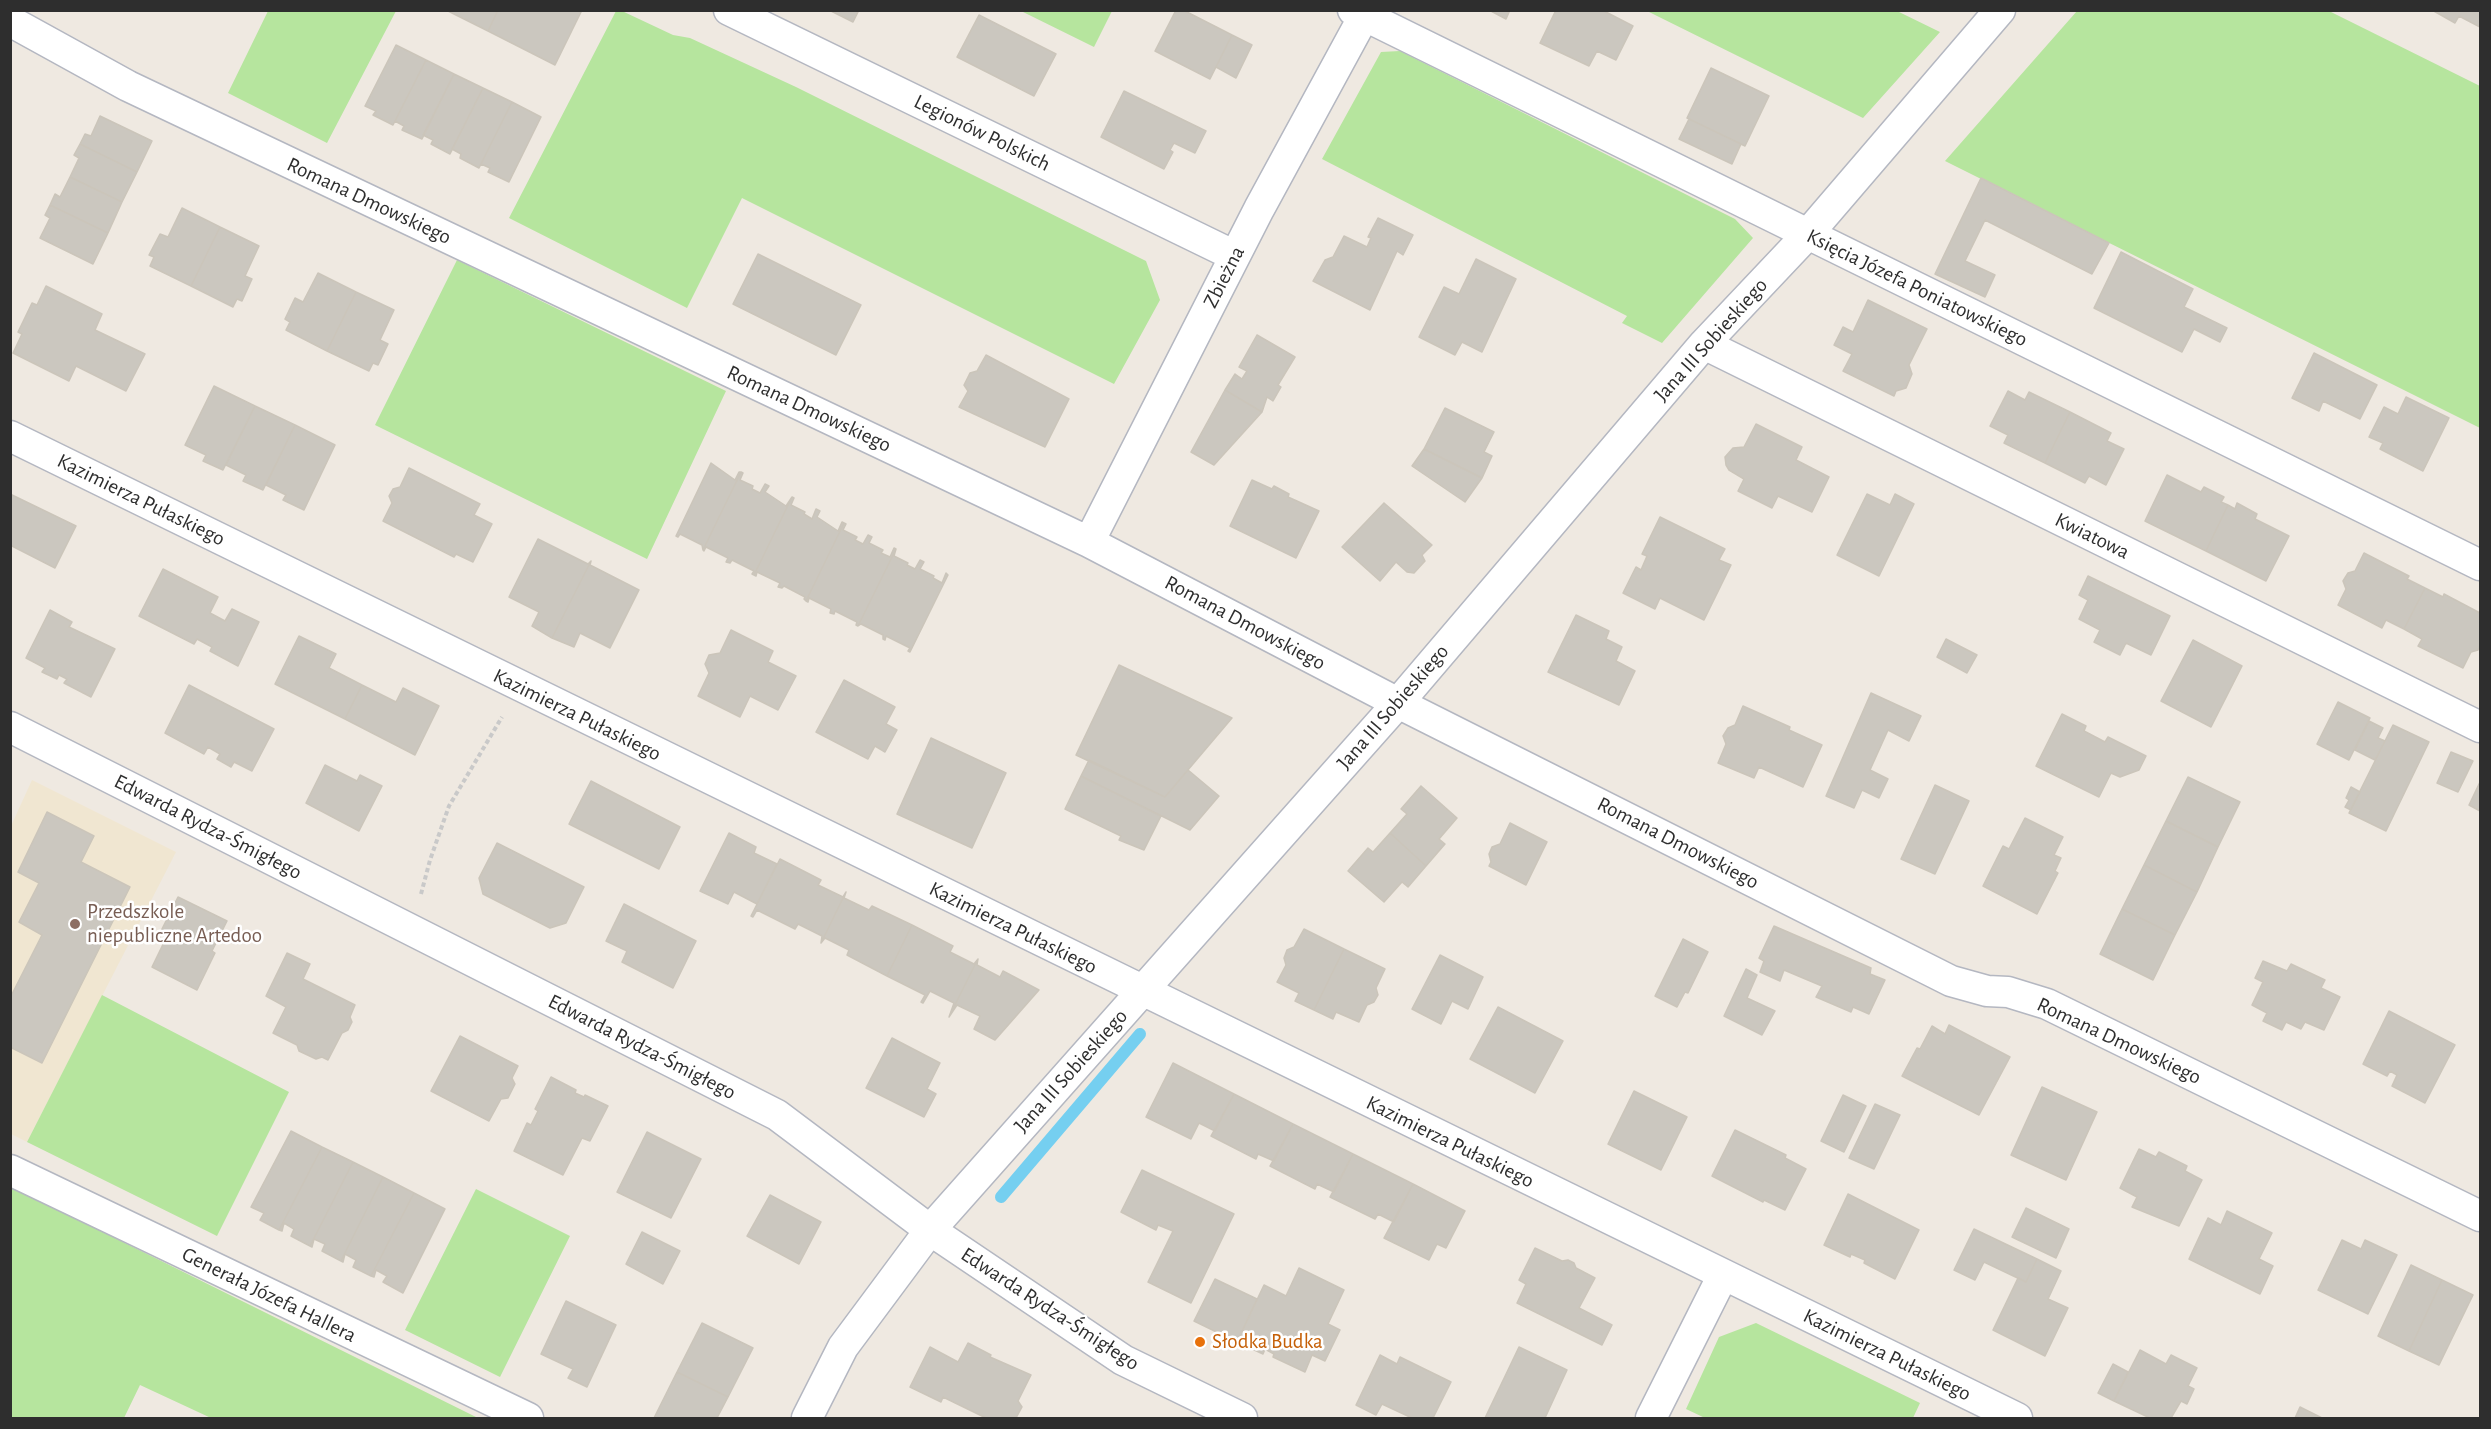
<!DOCTYPE html>
<meta charset="utf-8">
<style>
body{margin:0}
#map{position:relative;width:2491px;height:1429px;overflow:hidden;background:#efe9e1;font-family:"Alegreya Sans",sans-serif}
canvas{display:block}
.frame{position:absolute;inset:0;border:12px solid #2e2e2e;pointer-events:none}
</style>
<div id="map">
<canvas width="2491" height="1429"></canvas>
<div class="frame"></div>
</div>
<script>
const context = document.querySelector('canvas').getContext('2d');
context.lineJoin = 'round';
function fillPath(path, color) {
  context.fillStyle = color;
  context.fill(path, 'evenodd');
}
function poly(rows) {
  const path = new Path2D();
  for (const r of rows) {
    path.moveTo(r[0], r[1]);
    for (let i = 2; i < r.length; i += 2) path.lineTo(r[i], r[i + 1]);
  }
  return path;
}
function stroke(path, color, width, dash) {
  context.strokeStyle = color;
  context.lineWidth = width;
  context.lineCap = dash ? 'butt' : 'round';
  context.setLineDash(dash || []);
  context.stroke(path);
}
function drawText(font, color, halo, rows, align = 'center') {
  context.font = font + ' "Alegreya Sans",sans-serif';
  context.lineWidth = 5;
  context.setLineDash([]);
  context.textBaseline = 'middle';
  context.strokeStyle = halo;
  context.fillStyle = color;
  for (const [text, x, y, turn = 0] of rows) {
    context.save();
    context.translate(x, y);
    context.rotate((+turn || 0) * Math.PI / 180);
    context.textAlign = isNaN(turn) ? turn : align;
    if (halo) context.strokeText(text, 0, 0);
    context.fillText(text, 0, 0);
    context.restore();
  }
}
fillPath(poly([
 [32,780,176,852,27,1142,11,1134,11,826]
]), '#f0e6d1');
fillPath(poly([
 [268,11,396,11,327,143,228,93],
 [616,11,622,11,673,35,690,38,796,87,1146,261,1160,300,1114,384,742,198,687,308,509,218],
 [1021,11,1112,11,1094,47],
 [1647,11,1897,11,1940,32,1863,118],
 [2077,11,2329,11,2480,86,2480,428,1945,161],
 [1400,51,1735,219,1753,238,1662,343,1622,323,1627,316,1322,159,1381,52],
 [457,260,726,391,647,559,375,425],
 [102,995,289,1092,217,1236,27,1142],
 [10,1186,478,1418,211,1418,140,1385,124,1418,11,1418],
 [476,1189,570,1236,500,1377,405,1330],
 [1756,1323,1920,1403,1913,1418,1705,1418,1686,1409,1719,1337]
]), '#b6e59e');
stroke(poly([
 [1001,1197,1140,1034]
]), '#75cff0', 12);
const building = poly([
 [446,10,498,10,488,31,446,10],
 [498,10,582,10,555,65,488,31,498,10],
 [829,10,859,10,853,22,829,10],
 [1176,10,1183,10,1232,35,1210,79,1155,51,1176,10],
 [1489,10,1510,10,1506,19,1489,10],
 [1556,10,1602,10,1633,26,1616,60,1597,51,1589,66,1540,43,1556,10],
 [2432,10,2480,10,2480,27,2459,16,2455,23,2432,10],
 [979,15,1056,54,1034,96,957,57,979,15],
 [1232,35,1252,45,1236,78,1216,67,1232,35],
 [396,45,426,60,393,125,373,115,376,111,365,106,396,45],
 [426,60,454,74,422,139,402,130,404,126,395,121,426,60],
 [1711,68,1769,96,1745,146,1687,118,1711,68],
 [454,74,483,88,450,154,431,144,433,140,423,135,454,74],
 [483,88,512,102,479,168,460,158,461,154,452,149,483,88],
 [1124,91,1206,131,1195,153,1174,143,1170,150,1173,152,1164,169,1101,137,1124,91],
 [512,102,541,117,509,182,488,172,490,168,481,164,512,102],
 [100,116,152,141,137,172,80,144,85,134,91,136,100,116],
 [1689,119,1741,144,1732,164,1679,139,1689,119],
 [80,144,137,172,122,202,70,177,79,158,74,155,80,144],
 [70,177,122,202,108,233,50,205,55,194,60,197,70,177],
 [1981,178,2109,243,2092,274,1985,220,1965,261,1995,275,1985,297,1935,274,1981,178],
 [50,205,108,233,93,264,40,238,50,218,45,215,50,205],
 [182,208,220,227,191,286,150,266,154,257,149,255,160,234,168,237,182,208],
 [1378,218,1413,235,1403,255,1397,251,1370,310,1313,281,1325,260,1333,257,1344,236,1367,247,1371,238,1368,237,1378,218],
 [220,227,259,246,245,276,252,279,242,301,237,299,233,307,191,286,220,227],
 [2121,252,2193,289,2184,307,2227,328,2220,342,2194,329,2182,352,2094,308,2121,252],
 [758,254,861,305,836,355,733,304,758,254],
 [1476,259,1516,279,1482,352,1462,342,1455,355,1419,337,1444,287,1459,294,1476,259],
 [318,273,356,292,327,351,286,330,290,322,285,319,295,298,303,302,318,273],
 [46,286,102,314,95,330,145,354,126,391,76,366,69,381,13,353,22,334,18,332,32,303,37,305,46,286],
 [356,292,394,310,380,340,388,344,378,365,373,363,369,371,327,351,356,292],
 [1868,300,1927,329,1909,365,1912,374,1906,388,1896,391,1894,396,1843,371,1852,354,1834,345,1843,327,1853,332,1868,300],
 [1257,335,1295,357,1278,385,1281,387,1273,401,1267,397,1262,412,1225,390,1235,374,1242,379,1247,371,1239,367,1257,335],
 [2314,353,2377,385,2360,419,2323,401,2319,411,2292,398,2314,353],
 [986,355,1069,399,1045,447,959,407,968,391,964,385,970,373,977,371,986,355],
 [214,386,255,406,223,470,203,461,206,455,185,445,214,386],
 [1225,390,1262,412,1214,465,1191,452,1225,390],
 [2008,391,2025,400,2029,392,2070,412,2045,463,2004,443,2008,435,1990,426,2008,391],
 [2406,397,2449,418,2423,471,2380,449,2383,443,2369,437,2384,407,2398,414,2406,397],
 [255,406,295,425,263,490,243,481,246,475,226,465,255,406],
 [1445,408,1494,432,1484,452,1492,456,1482,478,1424,449,1445,408],
 [2070,412,2111,433,2107,441,2124,449,2106,485,2089,476,2085,483,2045,463,2070,412],
 [1756,424,1802,447,1796,460,1829,477,1812,512,1778,496,1772,508,1738,491,1744,479,1729,470,1726,465,1725,457,1733,448,1744,447,1756,424],
 [295,425,335,445,304,510,283,500,286,495,266,485,295,425],
 [1424,449,1482,478,1465,502,1412,466,1424,449],
 [711,463,735,480,739,472,741,472,703,550,702,545,680,534,678,537,676,536,711,463],
 [409,468,480,504,474,515,492,524,473,562,456,554,454,557,383,521,392,503,389,496,393,489,400,487,409,468],
 [741,472,743,473,740,480,753,486,752,489,760,493,765,484,769,486,765,492,786,506,792,497,754,575,752,574,754,571,732,560,730,563,726,562,728,558,706,547,704,551,703,550,741,472],
 [2167,475,2201,492,2204,487,2224,497,2221,502,2228,505,2206,551,2145,521,2167,475],
 [1252,480,1272,489,1274,486,1289,494,1288,497,1319,511,1296,558,1230,526,1252,480],
 [10,494,76,526,55,568,10,545,10,494],
 [1867,494,1890,505,1895,494,1914,504,1879,576,1837,555,1867,494],
 [792,497,794,498,791,505,805,512,804,514,812,519,816,509,820,511,817,517,838,531,842,522,844,523,806,601,804,599,805,597,784,586,782,588,778,587,780,583,757,572,756,576,754,575,792,497],
 [1384,503,1432,545,1422,555,1425,561,1414,573,1407,572,1396,562,1380,581,1342,547,1384,503],
 [2237,503,2257,514,2255,519,2289,536,2266,581,2206,551,2228,505,2235,509,2237,503],
 [1660,517,1725,549,1719,560,1731,565,1704,620,1660,598,1655,609,1623,593,1636,567,1641,570,1647,556,1642,554,1660,517],
 [844,523,846,524,843,530,857,537,855,540,863,544,868,535,872,537,869,543,883,550,881,553,890,557,894,548,896,549,858,626,856,625,857,622,835,611,834,614,830,613,831,609,809,598,808,602,806,601,844,523],
 [538,539,588,564,591,561,552,638,532,626,539,612,509,597,538,539],
 [896,549,894,556,908,563,907,565,915,569,920,560,924,562,920,569,934,576,933,578,942,583,946,573,948,575,910,652,908,651,910,648,886,636,885,640,883,639,883,635,861,624,858,626,896,549],
 [2364,553,2409,576,2407,579,2425,588,2404,629,2386,620,2382,628,2338,605,2346,589,2343,581,2348,573,2355,571,2364,553],
 [591,561,590,565,639,590,610,648,580,633,574,647,552,638,591,561],
 [163,569,218,597,210,613,225,621,232,609,259,622,238,666,210,651,212,647,197,639,194,644,139,616,163,569],
 [2088,576,2170,616,2151,655,2126,643,2120,655,2094,642,2100,630,2079,619,2088,600,2079,595,2088,576],
 [2425,588,2443,597,2444,594,2480,613,2480,645,2478,650,2471,652,2463,668,2418,646,2422,639,2404,629,2425,588],
 [50,610,72,622,69,627,115,649,91,697,64,683,67,679,59,675,57,679,42,672,45,668,26,658,50,610],
 [1576,615,1609,631,1606,639,1622,647,1616,661,1635,671,1619,705,1548,672,1576,615],
 [731,630,773,651,768,662,796,676,778,710,750,696,740,717,698,696,709,673,705,664,709,655,720,653,731,630],
 [299,636,336,654,329,668,362,685,345,719,275,684,299,636],
 [1946,639,1977,655,1967,673,1937,657,1946,639],
 [2193,640,2242,666,2211,727,2161,701,2193,640],
 [1119,665,1232,718,1165,797,1076,755,1119,665],
 [844,680,895,707,886,724,897,730,885,752,875,746,868,759,816,732,844,680],
 [189,685,274,729,252,771,234,762,231,767,217,759,220,754,208,747,204,754,165,733,189,685],
 [362,685,396,702,403,688,439,706,415,755,345,719,362,685],
 [1871,693,1921,716,1909,741,1888,730,1870,770,1888,779,1879,798,1862,790,1854,808,1826,796,1871,693],
 [2338,702,2370,718,2349,760,2317,744,2338,702],
 [1743,706,1790,727,1789,730,1822,745,1803,787,1759,767,1754,778,1718,763,1726,744,1723,736,1728,728,1735,725,1743,706],
 [2062,714,2086,726,2084,731,2105,742,2108,737,2146,756,2139,770,2120,777,2111,773,2099,797,2036,766,2062,714],
 [2369,721,2383,728,2378,738,2385,741,2375,760,2355,750,2369,721],
 [2393,725,2429,742,2386,831,2349,813,2393,725],
 [931,738,1006,773,972,848,897,814,931,738],
 [2451,752,2473,761,2458,792,2437,783,2451,752],
 [1089,760,1165,797,1188,770,1219,796,1190,830,1081,776,1089,760],
 [325,765,357,781,360,775,382,786,359,831,306,803,325,765],
 [1081,776,1161,816,1144,850,1119,840,1121,836,1065,809,1081,776],
 [2188,777,2240,802,2218,847,2166,821,2188,777],
 [591,781,680,827,659,869,569,824,591,781],
 [2480,782,2480,811,2469,805,2480,782],
 [1935,785,1969,801,1935,874,1901,859,1935,785],
 [1421,786,1457,818,1439,839,1445,844,1426,866,1390,833,1407,814,1401,809,1421,786],
 [2351,787,2360,792,2351,810,2345,807,2349,800,2346,798,2351,787],
 [47,812,94,836,81,862,130,887,42,1063,10,1047,10,998,42,935,19,922,39,883,18,872,47,812],
 [2025,818,2063,837,2054,855,2061,858,2055,871,2058,873,2037,914,1983,886,2003,846,2009,849,2025,818],
 [2166,821,2218,847,2197,892,2144,865,2166,821],
 [1510,823,1547,842,1526,885,1489,866,1491,862,1489,854,1492,847,1500,844,1510,823],
 [729,833,756,847,754,853,777,864,757,904,734,892,728,904,700,891,729,833],
 [1390,833,1426,866,1408,887,1402,882,1384,902,1348,871,1368,848,1373,852,1390,833],
 [497,843,584,887,566,923,550,928,483,894,479,878,497,843],
 [780,859,821,880,818,885,843,897,846,892,821,943,822,936,798,924,795,929,757,910,753,917,751,916,780,859],
 [2144,865,2197,892,2175,935,2122,909,2144,865],
 [846,892,844,898,869,910,872,906,912,925,887,976,847,955,849,950,825,938,821,943,846,892],
 [178,897,227,921,212,951,215,953,197,990,152,967,168,934,161,931,178,897],
 [624,904,696,941,673,988,622,962,627,951,606,941,624,904],
 [2122,909,2175,935,2153,980,2100,954,2122,909],
 [912,925,953,946,950,952,974,964,978,959,949,1017,954,1003,930,991,923,1003,921,1002,925,995,887,976,912,925],
 [1774,926,1871,968,1870,974,1885,980,1869,1014,1853,1007,1851,1012,1816,997,1822,986,1784,970,1780,981,1760,972,1764,961,1759,958,1774,926],
 [1304,929,1344,949,1314,1010,1295,1001,1299,993,1277,982,1286,965,1284,958,1287,950,1294,947,1304,929],
 [1683,939,1708,952,1688,993,1685,992,1677,1007,1655,996,1683,939],
 [1344,949,1385,969,1376,988,1378,995,1374,1002,1367,1005,1359,1022,1336,1012,1333,1019,1314,1010,1344,949],
 [287,953,310,964,303,979,355,1005,350,1017,352,1022,348,1030,342,1033,328,1060,322,1057,316,1059,299,1051,297,1045,273,1033,286,1007,266,996,287,953],
 [1440,955,1483,977,1468,1009,1452,1001,1441,1024,1412,1009,1440,955],
 [978,959,977,965,1000,977,1003,971,1039,990,995,1040,974,1029,980,1016,957,1005,949,1017,978,959],
 [2263,961,2287,971,2291,964,2325,980,2321,988,2340,997,2324,1030,2305,1022,2301,1029,2286,1022,2282,1030,2263,1021,2267,1013,2252,1005,2263,982,2255,978,2263,961],
 [1746,969,1757,975,1747,998,1775,1011,1762,1035,1724,1016,1746,969],
 [1498,1007,1563,1041,1535,1093,1470,1059,1498,1007],
 [2389,1011,2455,1045,2425,1103,2392,1086,2397,1075,2390,1071,2387,1076,2363,1064,2389,1011],
 [1949,1025,2010,1057,1979,1115,1902,1076,1917,1048,1920,1049,1932,1026,1945,1034,1949,1025],
 [460,1036,518,1066,512,1078,515,1084,508,1098,501,1099,489,1121,431,1091,460,1036],
 [892,1038,940,1063,927,1089,936,1094,924,1117,866,1088,892,1038],
 [1173,1063,1234,1094,1215,1131,1199,1123,1191,1139,1146,1117,1173,1063],
 [551,1077,576,1090,575,1093,584,1097,585,1095,608,1106,590,1141,582,1138,563,1175,514,1151,527,1123,531,1125,538,1111,535,1109,551,1077],
 [2042,1087,2097,1112,2066,1180,2011,1155,2042,1087],
 [1634,1091,1687,1117,1661,1170,1608,1144,1634,1091],
 [1234,1094,1293,1124,1274,1161,1258,1154,1256,1159,1211,1136,1234,1094],
 [1843,1095,1866,1106,1844,1152,1821,1141,1843,1095],
 [1875,1104,1900,1115,1874,1169,1849,1158,1875,1104],
 [1293,1124,1353,1154,1334,1192,1317,1184,1315,1189,1270,1166,1293,1124],
 [1735,1130,1786,1155,1785,1158,1806,1169,1785,1210,1764,1200,1763,1202,1712,1176,1735,1130],
 [291,1131,322,1147,279,1230,260,1220,264,1213,251,1207,291,1131],
 [647,1132,701,1159,671,1218,617,1192,647,1132],
 [322,1147,353,1162,310,1246,291,1236,294,1229,284,1223,282,1231,279,1230,322,1147],
 [2139,1149,2156,1157,2159,1152,2187,1166,2185,1171,2202,1180,2179,1226,2132,1207,2137,1197,2120,1188,2139,1149],
 [1353,1154,1413,1184,1394,1222,1378,1214,1375,1219,1330,1197,1353,1154],
 [353,1162,383,1177,341,1261,322,1251,325,1244,314,1239,312,1247,310,1246,353,1162],
 [1142,1170,1234,1214,1191,1303,1148,1282,1173,1231,1158,1225,1156,1230,1121,1212,1142,1170],
 [383,1177,414,1193,371,1276,353,1267,356,1260,345,1254,343,1262,341,1261,383,1177],
 [1413,1184,1465,1211,1446,1248,1437,1244,1429,1260,1384,1238,1413,1184],
 [414,1193,445,1209,403,1293,383,1282,387,1276,376,1270,374,1277,371,1276,414,1193],
 [1848,1194,1919,1230,1895,1279,1864,1263,1865,1260,1851,1254,1850,1257,1824,1245,1848,1194],
 [770,1195,821,1222,799,1264,747,1236,770,1195],
 [2026,1208,2069,1229,2056,1258,2012,1237,2026,1208],
 [2227,1211,2272,1233,2259,1259,2273,1266,2260,1294,2189,1259,2208,1218,2221,1225,2227,1211],
 [1974,1229,2037,1259,2026,1282,1984,1262,1975,1280,1954,1270,1974,1229],
 [642,1232,680,1251,663,1284,626,1264,642,1232],
 [2342,1240,2361,1249,2365,1240,2397,1255,2368,1314,2318,1290,2342,1240],
 [1535,1248,1562,1261,1568,1260,1574,1263,1576,1268,1595,1278,1579,1308,1612,1325,1602,1345,1517,1303,1526,1284,1519,1280,1535,1248],
 [2037,1259,2061,1271,2048,1299,2068,1308,2045,1356,1993,1330,2018,1278,2026,1282,2037,1259],
 [2411,1265,2442,1280,2409,1351,2378,1336,2411,1265],
 [1299,1268,1344,1290,1328,1324,1340,1330,1325,1361,1312,1355,1305,1372,1273,1357,1274,1354,1265,1349,1263,1354,1237,1342,1264,1285,1286,1296,1299,1268],
 [1215,1279,1257,1299,1237,1342,1194,1321,1215,1279],
 [2442,1280,2473,1295,2439,1365,2409,1351,2442,1280],
 [566,1301,616,1325,587,1387,568,1378,573,1369,541,1354,566,1301],
 [702,1323,753,1348,728,1397,677,1372,702,1323],
 [968,1343,991,1355,990,1357,1031,1375,1018,1401,1022,1407,1016,1418,986,1418,943,1397,941,1402,910,1387,930,1347,958,1362,968,1343],
 [1519,1347,1567,1370,1545,1418,1485,1418,1519,1347],
 [2140,1350,2166,1364,2171,1355,2197,1368,2188,1386,2194,1389,2187,1404,2181,1401,2171,1418,2150,1418,2114,1401,2140,1350],
 [1380,1355,1397,1364,1400,1357,1451,1382,1433,1418,1412,1418,1382,1404,1376,1415,1356,1405,1380,1355],
 [2113,1364,2128,1372,2114,1401,2098,1393,2113,1364],
 [677,1372,728,1397,717,1418,654,1418,677,1372],
 [2300,1407,2322,1418,2295,1418,2300,1407]
]);
fillPath(building, '#cbc7bf');
stroke(building, '#cbc5ba', 1.5);
const street = poly([
 [729,10,1235,256],
 [1353,10,2480,565],
 [10,21,128,86,1089,542,1398,703,1951,981,1987,991,2008,992,2047,1004,2480,1216],
 [1704,344,2480,727],
 [10,436,2017,1418],
 [1089,542,1259,209,1364,16],
 [10,727,777,1115,930,1230,1123,1360,1242,1418],
 [10,1170,528,1418],
 [807,1418,843,1347,930,1230,1398,703,1704,344,1807,235,2000,10],
 [1651,1418,1723,1275]
]);
stroke(street, '#b4b7c1', 33);
stroke(poly([
 [421,894,430,860,449,806,502,717]
]), '#c9c9c9', 4, [4.5, 3]);
stroke(street, '#fff', 30);
for (const [x, y, r, color] of [
 [75,924,6,"#8d6e63"],
 [1200,1342,6,"#e8710a"]
]) {
  const dot = new Path2D();
  dot.arc(x, y, r, 0, 2 * Math.PI);
  context.fillStyle = color;
  context.fill(dot);
  stroke(dot, '#fff', 2);
}
drawText('21px', '#2e2e2e', '#fff', [
 ["Legionów Polskich",982,133,26],
 ["Romana Dmowskiego",369,201,25],
 ["Zbieżna",1224,277,-63],
 ["Księcia Józefa Poniatowskiego",1917,288,26],
 ["Jana III Sobieskiego",1711,340,-48],
 ["Romana Dmowskiego",809,409,25],
 ["Kazimierza Pułaskiego",141,500,26],
 ["Kwiatowa",2092,536,26],
 ["Romana Dmowskiego",1245,623,28],
 ["Jana III Sobieskiego",1393,707,-49],
 ["Kazimierza Pułaskiego",577,715,26],
 ["Edwarda Rydza-Śmigłego",208,827,27],
 ["Romana Dmowskiego",1678,843,27],
 ["Kazimierza Pułaskiego",1013,928,26],
 ["Romana Dmowskiego",2119,1041,25],
 ["Edwarda Rydza-Śmigłego",642,1047,27],
 ["Jana III Sobieskiego",1071,1071,-48],
 ["Kazimierza Pułaskiego",1450,1142,26],
 ["Generała Józefa Hallera",269,1295,26],
 ["Edwarda Rydza-Śmigłego",1050,1309,33],
 ["Kazimierza Pułaskiego",1887,1355,26]
]);
drawText('21px', '#785e54', '#fff', [
 ["Przedszkole",87,912],
 ["niepubliczne Artedoo",87,936]
], 'left');
drawText('21px', '#c56008', '#fff', [
 ["Słodka Budka",1212,1342]
], 'left');
</script>
